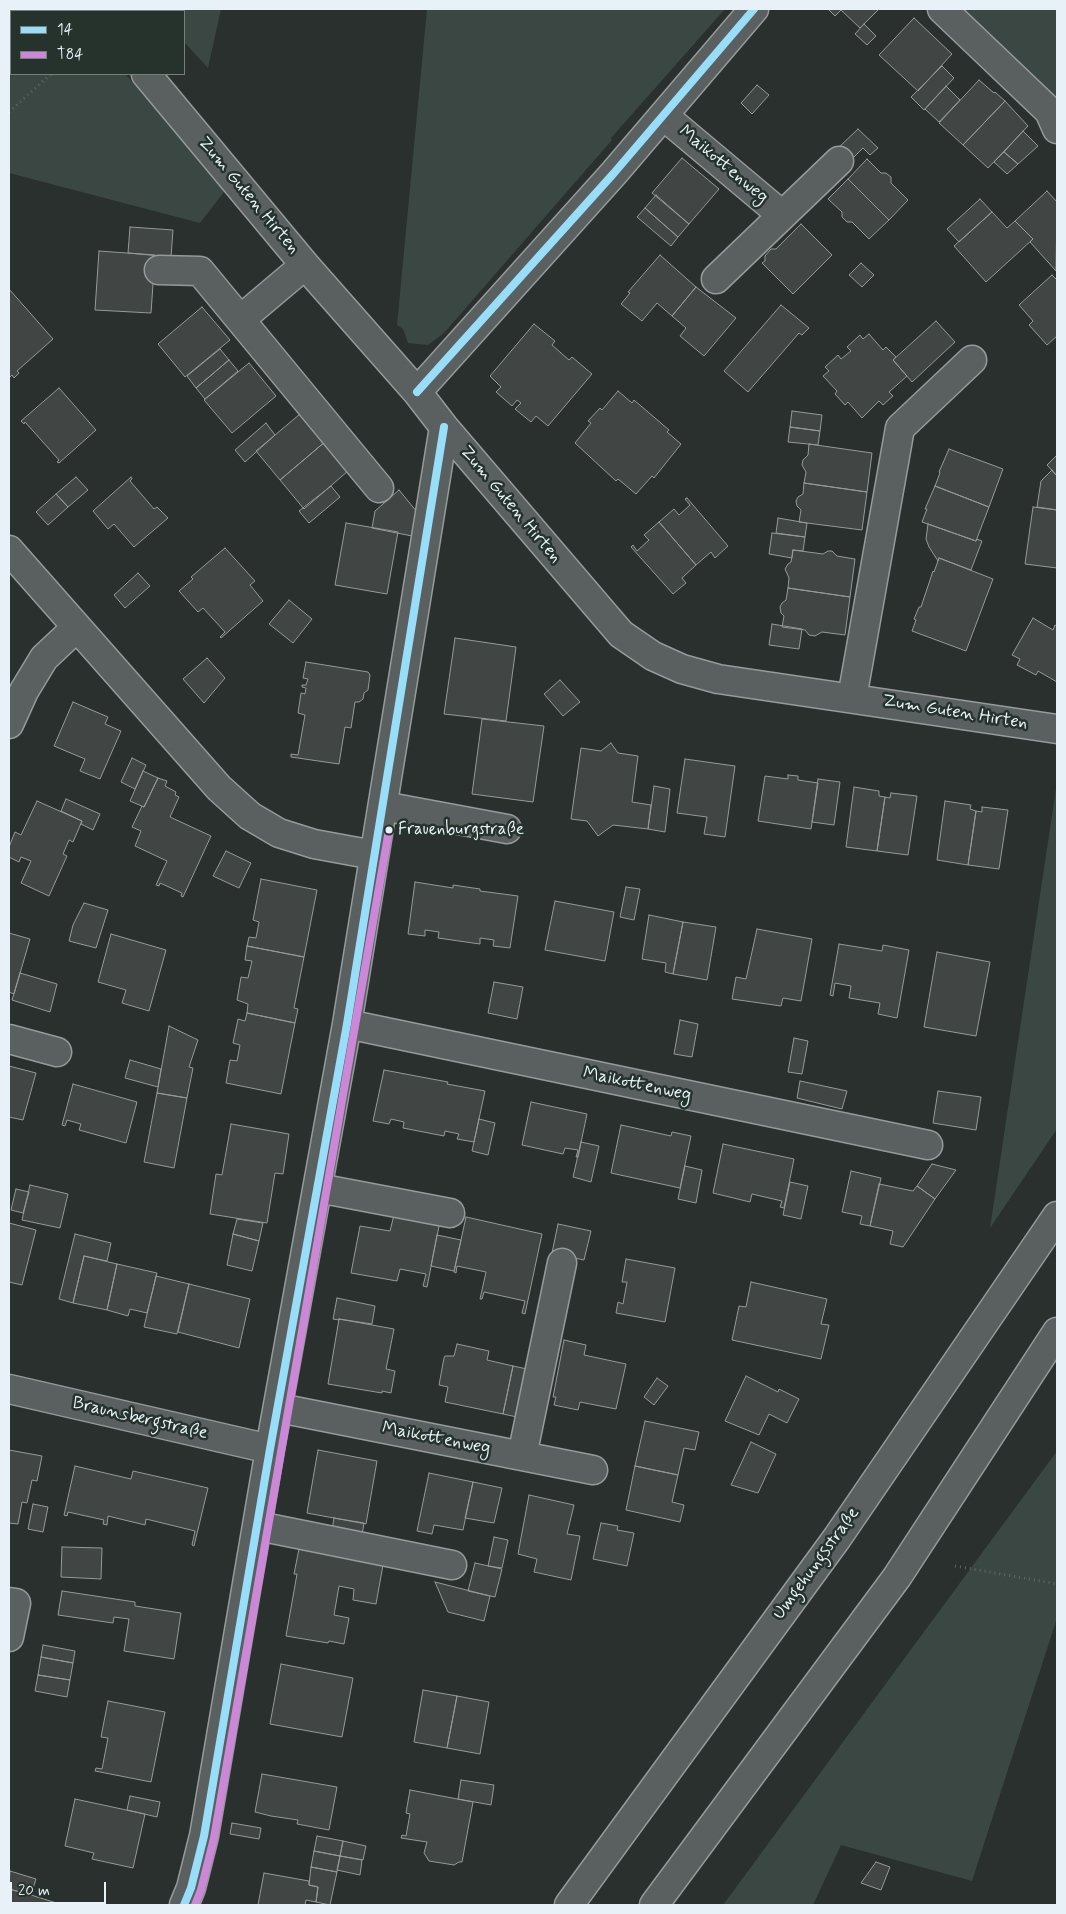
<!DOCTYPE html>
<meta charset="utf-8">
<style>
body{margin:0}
#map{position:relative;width:1066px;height:1914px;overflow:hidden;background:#29302d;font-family:Mynerve,sans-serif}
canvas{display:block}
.frame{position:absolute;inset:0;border:10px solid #e8f1f8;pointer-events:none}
.legend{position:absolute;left:10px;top:10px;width:175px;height:65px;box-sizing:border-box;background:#26332d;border:1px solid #747f7e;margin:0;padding:6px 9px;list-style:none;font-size:15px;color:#e8f1f8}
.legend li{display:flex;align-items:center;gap:10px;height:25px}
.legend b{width:25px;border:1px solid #747f7e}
.scale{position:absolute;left:10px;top:1882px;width:96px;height:22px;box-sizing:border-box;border:2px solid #e8f1f8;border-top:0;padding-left:6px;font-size:15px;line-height:18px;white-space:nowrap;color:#e8f1f8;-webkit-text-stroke:4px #26332d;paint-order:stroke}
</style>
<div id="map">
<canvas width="1066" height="1914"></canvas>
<div class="frame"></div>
<ul class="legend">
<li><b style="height:6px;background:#99def9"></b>14</li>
<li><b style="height:6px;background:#ca88d7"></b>T84</li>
</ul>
<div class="scale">20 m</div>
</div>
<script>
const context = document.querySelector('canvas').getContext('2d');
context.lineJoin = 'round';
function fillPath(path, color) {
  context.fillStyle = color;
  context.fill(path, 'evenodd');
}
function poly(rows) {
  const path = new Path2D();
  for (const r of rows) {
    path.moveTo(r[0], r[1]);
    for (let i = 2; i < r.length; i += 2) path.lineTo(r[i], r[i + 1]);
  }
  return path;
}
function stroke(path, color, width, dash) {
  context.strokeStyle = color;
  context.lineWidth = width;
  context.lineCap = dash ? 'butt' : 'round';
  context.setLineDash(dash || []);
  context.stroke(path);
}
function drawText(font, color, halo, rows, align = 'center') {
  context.font = font + ' Mynerve,sans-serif';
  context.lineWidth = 5;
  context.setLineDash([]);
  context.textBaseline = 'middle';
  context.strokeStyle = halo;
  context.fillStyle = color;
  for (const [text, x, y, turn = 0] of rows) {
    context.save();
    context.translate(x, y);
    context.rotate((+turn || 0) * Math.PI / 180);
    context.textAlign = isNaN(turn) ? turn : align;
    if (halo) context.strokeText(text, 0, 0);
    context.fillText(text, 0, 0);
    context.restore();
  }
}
fillPath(poly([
 [9,9,66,9,68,11,11,11,11,74,125,74,151,102,227,188,200,223,9,173],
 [152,9,221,9,208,68,184,42,184,11,154,11],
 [427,9,725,9,611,138,612,140,444,333,428,345,408,343,403,329,397,325],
 [949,9,1057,9,1057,114],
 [1057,782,1057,1129,990,1228],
 [1057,1451,1057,1618,972,1881,841,1845,813,1905,723,1905]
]), '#3b4743');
const building = poly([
 [828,9,879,9,860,28,841,10,835,16,828,9],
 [914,18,952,54,918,91,879,55,914,18],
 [864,24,876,36,867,45,855,34,864,24],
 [942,66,954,78,924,110,911,97,942,66],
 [979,80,994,93,995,92,1005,101,963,145,939,123,979,80],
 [757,85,769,95,752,114,741,103,757,85],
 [946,86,960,100,939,122,925,109,946,86],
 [1005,101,1028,126,988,168,963,145,1005,101],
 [858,129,878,148,870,155,863,148,850,161,837,149,858,129],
 [1023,131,1038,146,1018,164,1004,152,1023,131],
 [1004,152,1018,164,1007,174,994,162,1004,152],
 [682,158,719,189,689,224,652,193,682,158],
 [867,159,881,173,886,173,891,177,891,183,908,200,889,220,848,179,867,159],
 [848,179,889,220,869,239,852,222,847,222,842,217,842,212,828,199,848,179],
 [1047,191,1057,202,1056,271,1030,242,1033,239,1015,221,1047,191],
 [656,195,689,224,678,237,645,208,656,195],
 [980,199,992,212,959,242,947,229,980,199],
 [645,208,678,237,671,246,637,217,645,208],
 [992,212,1007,228,1015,221,1033,239,986,282,954,246,992,212],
 [801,224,832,255,793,294,762,263,765,261,765,256,771,249,776,249,801,224],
 [130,227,173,230,171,257,128,253,130,227],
 [99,251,155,255,151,313,95,310,99,251],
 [660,255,696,287,672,316,657,303,642,321,621,304,630,293,628,292,660,255],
 [861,263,874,275,862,287,849,275,861,263],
 [1052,275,1057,280,1057,336,1047,345,1029,325,1033,321,1019,305,1052,275],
 [696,287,736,318,704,356,680,336,686,328,672,316,696,287],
 [9,289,53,339,17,371,19,373,14,378,12,375,9,378,9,289],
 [781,305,809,328,802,335,799,333,748,392,724,371,781,305],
 [202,307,230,340,185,377,158,344,202,307],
 [936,321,955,342,912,382,893,360,936,321],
 [534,324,555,341,552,345,569,360,572,357,592,374,548,426,536,416,531,422,515,409,521,403,517,400,512,406,496,392,501,387,490,376,534,324],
 [869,334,883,350,886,347,896,357,893,360,907,376,889,392,893,396,883,405,879,401,862,418,848,402,845,405,835,394,837,391,823,376,829,371,825,367,838,355,841,359,851,351,847,347,860,335,863,339,869,334],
 [220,349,229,360,196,388,187,376,220,349],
 [229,360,238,371,205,399,196,388,229,360],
 [249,363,276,396,232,433,204,400,249,363],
 [59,388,96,430,59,463,57,462,59,460,25,422,24,424,21,421,59,388],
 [618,391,632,403,634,400,669,430,667,432,681,444,654,478,652,476,636,494,618,479,616,481,575,443,591,423,588,421,600,408,602,410,618,391],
 [792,411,822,415,820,431,790,427,792,411],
 [300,414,326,441,280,480,256,451,300,414],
 [266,423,275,435,245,462,235,450,266,423],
 [790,427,820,431,818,445,788,442,790,427],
 [326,441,348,471,304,509,280,480,326,441],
 [809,444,872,453,867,492,804,483,806,472,802,465,803,460,808,455,809,444],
 [949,449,1003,469,989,507,935,486,940,473,939,472,949,449],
 [1057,455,1057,476,1047,465,1057,455],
 [1052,470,1057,476,1057,510,1037,507,1041,481,1052,470],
 [76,477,88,490,68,507,56,494,76,477],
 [131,477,132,479,130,481,154,509,157,507,168,518,134,547,114,524,108,529,93,511,131,477],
 [804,483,867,492,862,530,799,522,801,510,797,506,796,501,798,497,803,494,804,483],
 [331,486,340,497,309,523,299,511,331,486],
 [935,486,989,507,976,541,922,522,927,509,925,509,935,486],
 [399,490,417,512,412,536,372,528,375,511,399,490],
 [56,494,68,507,48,525,36,512,56,494],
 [687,498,728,546,715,558,711,552,696,565,659,522,674,509,679,515,690,505,685,499,687,498],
 [1033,507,1057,510,1057,568,1025,564,1033,507],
 [778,518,807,523,805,537,776,533,778,518],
 [659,522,696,565,682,578,686,583,673,594,631,547,633,545,637,551,649,540,644,535,659,522],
 [346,523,398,532,387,594,335,585,346,523],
 [928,524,976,541,977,539,982,541,971,570,939,558,938,561,929,547,926,539,928,524],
 [772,533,805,537,803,551,793,550,792,558,769,554,772,533],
 [225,548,255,581,250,585,263,601,221,638,220,637,225,632,203,608,198,612,179,591,193,579,191,577,225,548],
 [793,550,823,554,828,551,832,551,837,556,855,559,850,597,788,588,789,578,785,569,788,564,791,562,793,550],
 [939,558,993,579,966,651,912,631,916,620,914,619,919,607,921,607,933,571,934,572,939,558],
 [138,573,150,586,125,608,114,595,138,573],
 [788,588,850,597,845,635,822,632,815,636,809,635,805,630,782,627,784,616,781,613,780,607,782,603,786,600,788,588],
 [289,600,312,619,293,643,269,624,289,600],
 [1033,618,1053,630,1055,625,1057,626,1057,682,1038,671,1036,675,1017,665,1020,659,1012,655,1033,618],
 [772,624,802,629,799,649,769,645,772,624],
 [455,638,516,647,506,721,444,714,455,638],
 [207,658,225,678,204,703,183,679,207,658],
 [306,662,368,672,370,675,368,690,364,693,363,699,359,702,355,702,351,728,345,727,339,764,291,757,291,754,298,755,305,715,298,713,301,693,305,694,306,688,302,687,302,685,306,685,308,679,303,678,306,662],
 [560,680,580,702,563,716,544,694,560,680],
 [73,702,108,717,105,724,121,731,100,779,80,771,85,759,54,746,73,702],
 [482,719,544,726,533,802,472,794,482,719],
 [611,743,618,753,638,756,632,802,651,805,648,829,613,825,598,836,587,821,571,819,581,748,601,751,611,743],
 [132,758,146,765,135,789,121,782,132,758],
 [685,759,735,766,725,837,704,834,707,817,677,813,685,759],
 [143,771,158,778,144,807,130,801,143,771],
 [788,775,798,776,798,780,818,783,811,829,758,821,765,776,788,779,788,775],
 [158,778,167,781,165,786,176,792,175,795,179,797,170,817,211,836,183,897,181,896,182,893,160,883,159,886,156,885,167,861,135,846,141,831,132,827,142,806,144,807,158,778],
 [818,779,840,782,834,825,812,822,818,779],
 [654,786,670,789,665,832,648,829,654,786],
 [854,787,879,791,879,796,885,797,877,851,846,847,854,787],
 [891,793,917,796,908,855,877,851,885,797,890,798,891,793],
 [66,799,100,814,93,830,81,824,82,821,61,811,66,799],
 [37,801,82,821,73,842,69,840,63,854,67,856,49,896,21,883,31,861,21,857,19,862,9,857,9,847,15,832,21,835,37,801],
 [945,801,971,805,970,809,976,811,968,865,937,860,945,801],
 [982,807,1008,810,999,869,968,865,976,811,982,812,982,807],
 [226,851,251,863,239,888,213,876,226,851],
 [261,879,317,890,304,957,247,946,249,937,256,938,259,922,253,920,261,879],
 [415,882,453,888,453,885,480,889,480,891,518,896,510,948,493,946,494,940,480,938,480,944,438,938,439,932,425,930,425,936,408,934,415,882],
 [626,887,640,889,634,920,620,917,626,887],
 [555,901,614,912,605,961,545,950,555,901],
 [84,903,108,910,96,948,69,941,73,925,84,903],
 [649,915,683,922,673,974,665,972,666,963,642,959,649,915],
 [683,922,716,927,707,980,673,974,683,922],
 [757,929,812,939,801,1001,783,998,781,1006,732,999,736,977,746,979,757,929],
 [9,933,30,939,14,994,9,992,9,933],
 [111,934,166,950,149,1011,122,1003,126,990,98,982,111,934],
 [839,944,882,951,883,945,909,950,897,1018,878,1014,880,1003,849,998,851,986,835,983,833,996,830,995,839,944],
 [247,946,304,957,294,1008,298,1009,295,1023,247,1013,248,1004,237,1000,241,977,248,978,252,961,245,960,247,946],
 [937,952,990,962,976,1036,924,1027,937,952],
 [20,973,57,984,50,1012,12,1000,20,973],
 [494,982,523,987,517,1019,488,1013,494,982],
 [247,1013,295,1023,281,1094,226,1083,230,1060,237,1061,240,1045,233,1043,238,1019,245,1021,247,1013],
 [680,1020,698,1024,692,1057,674,1054,680,1020],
 [169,1026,198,1040,189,1067,193,1068,187,1098,157,1093,169,1026],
 [794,1038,808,1041,802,1074,788,1072,794,1038],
 [130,1060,161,1069,158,1087,125,1078,130,1060],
 [9,1066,36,1073,23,1120,9,1117,9,1066],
 [384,1070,448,1082,447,1084,485,1091,474,1142,457,1139,459,1134,445,1131,444,1136,403,1128,404,1122,391,1119,389,1124,373,1121,384,1070],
 [800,1081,847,1091,842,1109,797,1098,800,1081],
 [73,1084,137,1102,126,1143,79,1130,81,1124,67,1120,65,1126,62,1125,73,1084],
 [938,1091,981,1097,976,1130,933,1123,938,1091],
 [157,1093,187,1098,174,1168,144,1162,157,1093],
 [531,1102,587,1114,578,1157,576,1157,578,1150,565,1148,563,1154,522,1145,531,1102],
 [479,1119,495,1123,488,1155,472,1151,479,1119],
 [231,1124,289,1134,283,1174,275,1173,267,1223,210,1214,216,1174,222,1175,231,1124],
 [621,1125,671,1136,672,1132,691,1136,680,1188,611,1173,621,1125],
 [581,1142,599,1146,591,1182,573,1177,581,1142],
 [723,1144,794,1159,784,1208,780,1207,782,1201,752,1194,750,1202,713,1193,723,1144],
 [932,1164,956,1170,935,1199,917,1186,932,1164],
 [685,1166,702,1170,696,1203,678,1199,685,1166],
 [851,1171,881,1178,870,1226,860,1224,862,1216,842,1212,851,1171],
 [790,1182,808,1186,801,1219,783,1215,790,1182],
 [879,1184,913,1191,917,1186,935,1199,903,1247,890,1244,893,1231,870,1226,879,1184],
 [30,1185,68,1194,60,1228,22,1220,30,1185],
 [16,1189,29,1192,23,1213,11,1210,16,1189],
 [394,1215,440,1221,427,1287,423,1286,426,1274,400,1269,397,1281,351,1273,360,1226,390,1231,394,1215],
 [466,1217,542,1234,525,1314,522,1313,525,1301,484,1292,482,1299,480,1299,486,1272,457,1266,456,1273,454,1272,466,1217],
 [237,1219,263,1223,259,1241,233,1234,237,1219],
 [9,1223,36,1230,22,1285,9,1282,9,1223],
 [558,1224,591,1231,584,1260,552,1253,558,1224],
 [75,1234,111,1243,107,1261,84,1256,73,1303,59,1299,75,1234],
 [233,1234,259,1241,252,1271,227,1265,233,1234],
 [437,1235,461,1240,454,1271,431,1266,437,1235],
 [84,1256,117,1264,107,1310,73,1303,84,1256],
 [626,1259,675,1268,665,1322,616,1313,618,1302,623,1304,627,1282,622,1282,626,1259],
 [117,1264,157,1273,147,1313,130,1309,128,1316,107,1310,117,1264],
 [156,1276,189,1284,177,1334,144,1327,156,1276],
 [751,1282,827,1299,821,1324,829,1325,821,1359,732,1340,739,1306,746,1307,751,1282],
 [189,1284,250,1299,239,1348,178,1332,189,1284],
 [337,1298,375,1306,372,1324,339,1319,339,1320,333,1319,337,1298],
 [339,1319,394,1329,386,1369,395,1371,391,1393,382,1391,382,1393,328,1384,339,1319],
 [564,1340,586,1345,584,1355,626,1364,616,1409,580,1402,578,1410,554,1405,556,1397,553,1397,564,1340],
 [457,1344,489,1351,487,1360,513,1366,503,1414,445,1402,448,1387,439,1385,444,1358,445,1356,454,1356,457,1344],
 [513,1366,527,1369,517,1417,503,1414,513,1366],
 [746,1376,778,1392,779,1389,799,1399,787,1423,769,1414,759,1435,725,1421,746,1376],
 [657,1378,668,1386,654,1405,644,1397,657,1378],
 [645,1421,699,1432,695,1450,684,1448,678,1475,635,1466,645,1421],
 [751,1442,776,1454,758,1493,731,1485,751,1442],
 [9,1450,42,1456,37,1481,32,1480,27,1503,22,1502,18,1524,9,1523,9,1450],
 [318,1450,377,1461,366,1524,307,1513,318,1450],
 [75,1466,131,1479,133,1471,208,1488,194,1546,192,1545,195,1531,146,1519,145,1525,108,1516,107,1525,103,1524,104,1520,68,1512,67,1516,64,1515,75,1466],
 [635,1466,678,1475,672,1502,684,1505,680,1522,626,1510,635,1466],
 [429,1473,473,1482,463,1530,434,1525,432,1534,417,1531,429,1473],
 [473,1482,502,1488,494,1523,465,1518,473,1482],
 [529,1495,574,1505,567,1534,580,1536,571,1580,534,1572,537,1559,518,1554,529,1495],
 [33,1504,48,1507,43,1532,28,1529,33,1504],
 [334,1518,364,1523,361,1541,331,1536,334,1518],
 [601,1523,618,1526,617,1530,634,1533,627,1566,593,1559,601,1523],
 [494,1537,508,1540,502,1568,488,1566,494,1537],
 [62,1547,102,1548,101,1579,61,1577,62,1547],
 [299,1549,383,1565,376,1604,353,1600,354,1589,339,1586,334,1615,349,1618,344,1644,329,1641,328,1643,286,1636,297,1574,294,1574,299,1549],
 [475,1563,502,1569,495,1597,468,1591,475,1563],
 [435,1582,490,1596,484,1621,448,1612,435,1582],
 [62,1591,135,1602,135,1606,181,1613,174,1659,124,1651,129,1619,114,1617,113,1623,58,1615,62,1591],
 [43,1645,75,1651,73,1663,41,1657,43,1645],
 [41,1657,73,1663,70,1680,38,1675,41,1657],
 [281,1664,353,1678,342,1737,270,1724,281,1664],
 [38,1675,70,1680,67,1697,35,1691,38,1675],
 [423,1690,457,1696,447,1748,414,1742,423,1690],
 [457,1696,489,1702,480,1754,447,1748,457,1696],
 [108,1701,165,1712,151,1782,95,1771,96,1768,102,1769,108,1738,101,1737,108,1701],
 [262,1774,337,1787,329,1830,297,1824,298,1820,271,1816,255,1812,262,1774],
 [461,1780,494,1785,491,1805,458,1799,461,1780],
 [410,1790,473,1802,462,1862,459,1862,454,1865,429,1861,424,1853,427,1842,401,1838,402,1835,406,1836,410,1814,406,1813,410,1790],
 [130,1796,160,1802,157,1817,127,1810,130,1796],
 [75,1799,145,1814,133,1868,92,1859,94,1853,65,1846,75,1799],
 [232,1823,261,1828,259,1839,230,1834,232,1823],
 [317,1836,343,1841,340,1856,314,1851,317,1836],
 [343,1841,366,1846,363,1860,340,1856,343,1841],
 [314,1851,340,1856,337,1872,311,1867,314,1851],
 [340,1856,362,1860,360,1875,337,1870,340,1856],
 [876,1862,890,1867,881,1890,861,1883,876,1862],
 [311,1867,337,1872,330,1905,316,1902,318,1887,309,1885,311,1867],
 [10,1871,36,1879,31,1895,9,1889,10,1871],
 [264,1873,309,1881,309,1885,318,1887,316,1902,306,1900,305,1905,258,1905,264,1873],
 [9,1889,31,1895,63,1905,9,1905,9,1889]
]);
fillPath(building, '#414644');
stroke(building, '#959a9a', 1);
const minor = poly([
 [92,9,94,11],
 [942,9,1049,111,1057,129],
 [146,74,305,265,417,392,444,427,621,634,653,656,682,669,718,679,1057,729],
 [664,116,782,215],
 [159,270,200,271,379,488],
 [716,279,839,161],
 [241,319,305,265],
 [417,392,614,173,754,9],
 [9,550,219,788,250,816,279,833,314,844,374,855],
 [852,698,900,428,972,360],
 [9,724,24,691,44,658,77,627],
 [383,806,507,829],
 [347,1024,928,1145],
 [9,1039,57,1052],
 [318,1188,450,1213],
 [9,1389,270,1449],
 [279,1408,593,1470],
 [522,1456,562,1263],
 [258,1526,452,1565],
 [9,1602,16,1603,9,1637],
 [184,1905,191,1888,204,1836,270,1449,347,1024,444,427]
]);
const highway = poly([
 [569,1905,837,1538,1057,1216],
 [654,1905,897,1577,1057,1332]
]);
stroke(minor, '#959a9a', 31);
stroke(highway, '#959a9a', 31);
stroke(poly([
 [41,9,43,11],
 [9,112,51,74],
 [955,1566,1057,1584]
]), '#626665', 3, [1, 4]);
stroke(minor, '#5a6060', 28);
stroke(highway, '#5a6060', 28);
stroke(poly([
 [417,392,614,173,754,9],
 [184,1905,191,1888,204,1836,270,1449,347,1024,444,427]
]), '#99def9', 8);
stroke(poly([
 [195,1905,201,1890,214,1838,389,830]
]), '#ca88d7', 8);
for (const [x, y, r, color] of [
 [389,830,4.5,"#e8f1f8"]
]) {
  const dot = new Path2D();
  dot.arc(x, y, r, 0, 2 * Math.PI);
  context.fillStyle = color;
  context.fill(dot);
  stroke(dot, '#26332d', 2);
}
drawText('17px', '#e8f1f8', '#26332d', [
 ["Frauenburgstraße",398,830]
], 'left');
drawText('18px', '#e8f1f8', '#26332d', [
 ["Maikottenweg",723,165,40],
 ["Zum Guten Hirten",248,196,50],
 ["Zum Guten Hirten",510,505,50],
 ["Zum Guten Hirten",955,713,9],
 ["Maikottenweg",637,1085,12],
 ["Braunsbergstraße",140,1419,13],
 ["Maikottenweg",436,1439,11],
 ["Umgehungsstraße",817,1564,-54]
]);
</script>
